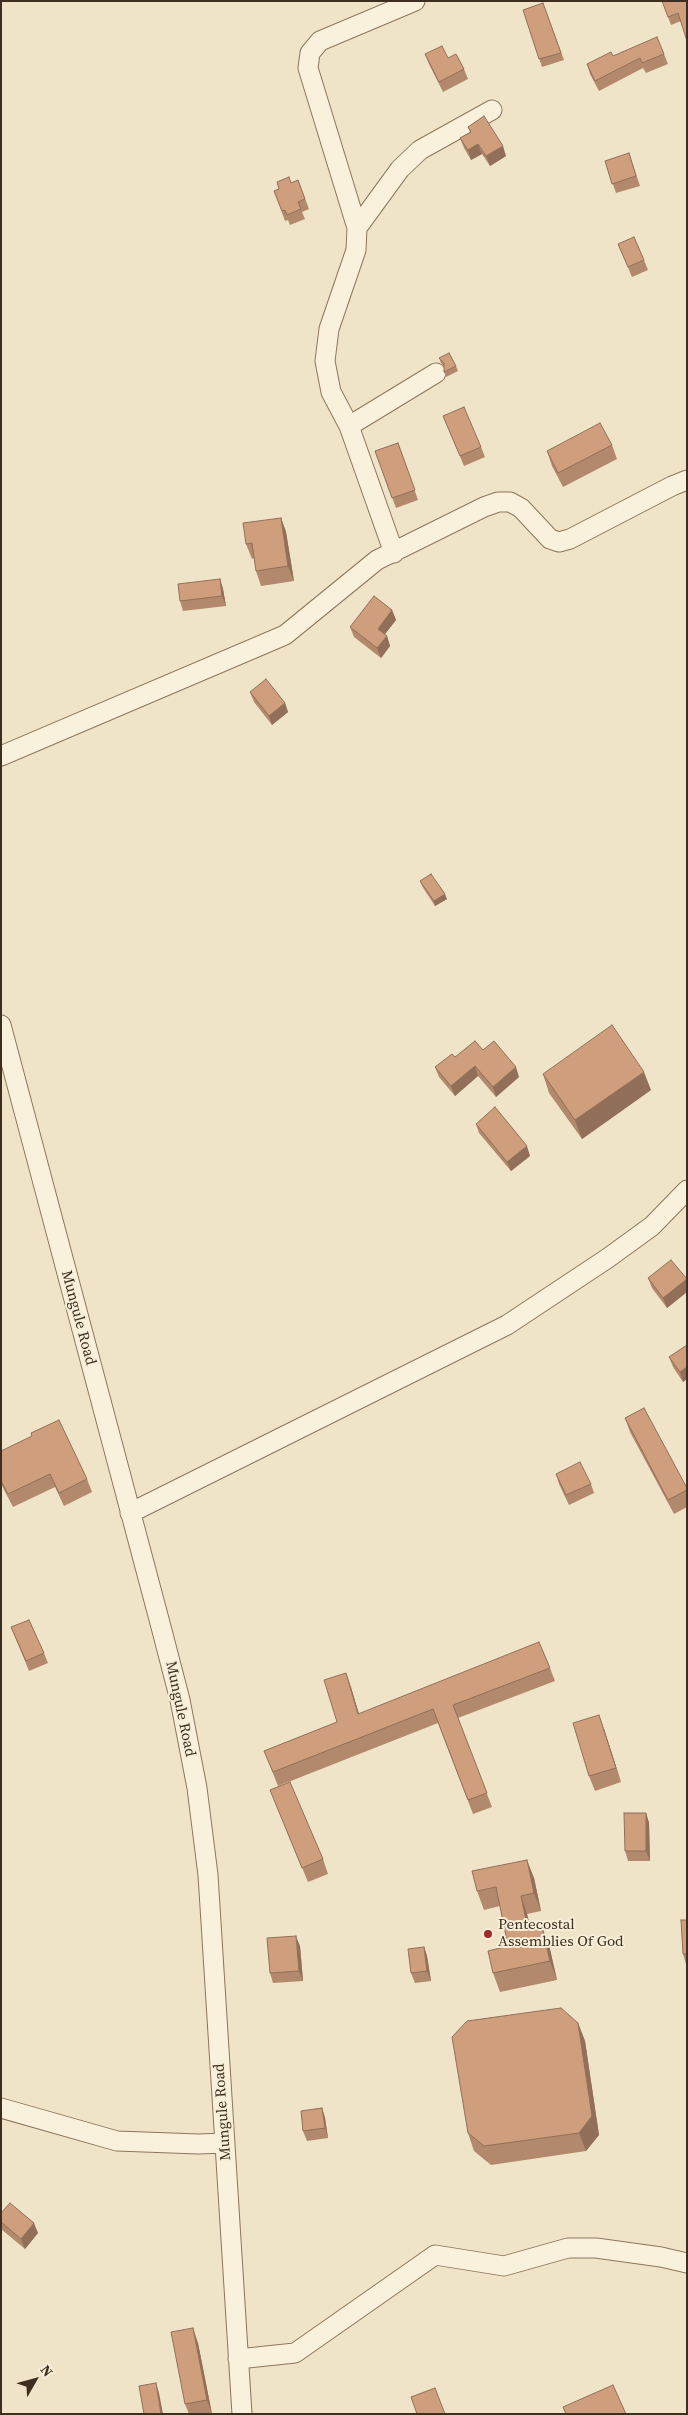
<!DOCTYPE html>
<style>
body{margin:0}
#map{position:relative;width:688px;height:2415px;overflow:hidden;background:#f0e4c8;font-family:"Source Serif 4",serif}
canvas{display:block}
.frame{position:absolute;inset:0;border:2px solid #3d2e20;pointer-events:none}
.north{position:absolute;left:10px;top:2355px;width:50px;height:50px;-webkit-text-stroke:4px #f7eed8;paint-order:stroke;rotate:52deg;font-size:14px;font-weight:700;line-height:20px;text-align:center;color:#3d2e20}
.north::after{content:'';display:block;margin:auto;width:18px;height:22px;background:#3d2e20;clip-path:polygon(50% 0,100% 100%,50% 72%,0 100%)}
</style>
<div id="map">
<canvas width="688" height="2415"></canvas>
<div class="frame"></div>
<div class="north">N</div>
</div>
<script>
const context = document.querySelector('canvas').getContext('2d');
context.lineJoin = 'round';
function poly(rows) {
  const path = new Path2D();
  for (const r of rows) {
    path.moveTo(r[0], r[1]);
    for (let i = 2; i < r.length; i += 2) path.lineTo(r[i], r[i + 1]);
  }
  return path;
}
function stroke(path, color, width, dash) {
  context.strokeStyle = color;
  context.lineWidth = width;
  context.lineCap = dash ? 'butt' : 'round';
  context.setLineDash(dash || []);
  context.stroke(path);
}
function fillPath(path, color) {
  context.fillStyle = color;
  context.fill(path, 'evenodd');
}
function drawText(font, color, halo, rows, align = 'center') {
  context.font = font + ' "Source Serif 4",serif';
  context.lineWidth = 4;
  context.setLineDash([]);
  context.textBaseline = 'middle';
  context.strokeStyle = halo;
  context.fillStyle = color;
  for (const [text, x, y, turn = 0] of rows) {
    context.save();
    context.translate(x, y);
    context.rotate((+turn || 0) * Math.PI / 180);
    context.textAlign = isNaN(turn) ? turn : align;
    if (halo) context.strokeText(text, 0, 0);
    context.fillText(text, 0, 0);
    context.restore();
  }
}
const minor = poly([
 [357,228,400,169,420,150,492,110],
 [349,426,436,373],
 [394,553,349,426,331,392,325,361,329,329,356,250,357,228,308,68,310,53,320,41,415,1],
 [1,756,285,635,377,560,484,507,498,502,510,502,521,508,550,539,559,542,570,539,672,486,687,480],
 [1,1025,160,1623,180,1700,197,1788,208,1875,242,2414],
 [130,1513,507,1325,608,1258,652,1226,687,1190],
 [1,2108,117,2141,198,2144,224,2143],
 [238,2359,295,2353,435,2255,504,2266,568,2248,596,2248,661,2257,687,2263]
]);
stroke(minor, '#8d765c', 21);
stroke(minor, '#faf1dc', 19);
fillPath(poly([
 [662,1,687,1,681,21,671,25],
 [543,3,564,60,542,67,523,10],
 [425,54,448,58,464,69,468,79,443,92,429,64],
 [664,54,668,64,646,73,643,68,599,91,590,74,587,64,613,56],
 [468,127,506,156,490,166,482,154,471,160,464,148,460,138,470,132],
 [629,153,640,186,616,193,605,161],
 [298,180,309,209,302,212,305,219,290,225,288,220,285,221,274,191],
 [618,244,644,260,648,270,632,277],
 [439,358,456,366,458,371,446,377,444,372,444,366,441,363],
 [443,416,481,447,485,457,464,466],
 [398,443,418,500,396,508,375,451],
 [612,445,617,459,563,487,552,466,547,451],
 [281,518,286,532,294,581,261,586,256,571,254,558,252,559,246,544],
 [220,579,223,589,226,606,183,611,180,601],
 [392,610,396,620,385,634,387,636,390,646,381,658,354,637,350,627],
 [250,692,285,703,288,712,272,725,254,702],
 [420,881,447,899,435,906,422,886],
 [483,1050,519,1077,496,1097,478,1076,455,1096,439,1077,435,1067,455,1057],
 [543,1074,651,1090,582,1139,549,1093],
 [476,1124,530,1156,511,1171,479,1133],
 [648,1278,687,1279,687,1292,667,1308,652,1288],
 [687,1345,687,1379,683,1382,673,1367,669,1357],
 [625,1418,687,1488,687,1507,674,1514,630,1432],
 [1,1451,87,1479,92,1492,64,1506,55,1487,13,1507,1,1484],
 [556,1474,591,1484,594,1493,569,1505,559,1484],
 [11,1627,44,1653,48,1663,29,1671],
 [550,1668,555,1681,458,1718,492,1807,473,1814,438,1723,278,1786,264,1751,337,1722,346,1673,359,1714],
 [604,1729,621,1782,595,1791,589,1776],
 [270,1790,323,1859,328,1874,308,1882],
 [646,1813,649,1823,650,1861,628,1861,625,1851],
 [534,1878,541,1911,527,1914,531,1929,549,1945,557,1980,500,1992,493,1973,508,1946,500,1906,484,1910,477,1891],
 [687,1920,687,1964,686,1964,683,1954],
 [300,1946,303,1981,273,1983,270,1973],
 [424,1947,427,1956,431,1981,415,1983,411,1973],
 [578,2023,585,2041,599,2135,586,2151,491,2165,474,2151,468,2133],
 [322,2108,325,2118,328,2138,307,2141,303,2131],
 [1,2213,38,2233,25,2249,1,2229],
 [198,2343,212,2414,189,2414,185,2404]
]), '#b2896c');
fillPath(poly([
 [478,144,482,154,471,160,468,150],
 [503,146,506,156,490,166,486,156],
 [281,518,286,532,294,581,288,566],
 [220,579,223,589,226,606,222,596],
 [392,610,396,620,381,639,378,629],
 [387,636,390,646,381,658,377,648],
 [285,703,288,712,272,725,269,716],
 [445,894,447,899,435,906,434,901],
 [475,1066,478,1076,455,1096,451,1086],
 [516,1067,519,1077,496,1097,493,1087],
 [644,1072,651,1090,582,1139,575,1120],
 [527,1146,530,1156,511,1171,507,1162],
 [687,1279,687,1292,667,1308,663,1298],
 [687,1367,687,1379,683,1382,680,1372],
 [346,1673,351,1687,363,1728,358,1714],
 [599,1715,604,1729,621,1782,616,1768],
 [646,1813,649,1823,650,1861,646,1851],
 [527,1860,534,1878,541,1911,534,1893],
 [521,1896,527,1914,535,1948,528,1930],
 [542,1927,549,1945,557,1980,550,1961],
 [296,1936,300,1946,303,1981,299,1971],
 [424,1947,427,1956,431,1981,427,1971],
 [578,2023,585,2041,599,2135,586,2151,579,2133],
 [322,2108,325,2118,328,2138,325,2128],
 [34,2223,38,2233,25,2249,21,2239],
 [193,2328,198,2343,212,2414,207,2400],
 [156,2383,159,2393,163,2414,161,2414]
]), '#916f58');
const building = poly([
 [662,1,687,1,687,41,678,13,668,17,662,1],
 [543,3,561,53,539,59,523,10,543,3],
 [657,37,664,54,642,63,640,58,595,81,587,64,611,52,613,56,657,37],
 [442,46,448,58,456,54,464,69,439,82,425,54,442,46],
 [484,116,503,146,486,156,478,144,468,150,460,138,471,132,468,127,484,116],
 [629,153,636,176,612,184,605,161,629,153],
 [289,177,291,183,298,180,305,199,298,202,301,209,287,215,285,210,282,211,274,191,279,189,277,182,289,177],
 [634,237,644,260,628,267,618,244,634,237],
 [449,353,456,366,444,372,444,363,439,358,449,353],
 [464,407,481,447,460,456,443,416,464,407],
 [600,423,612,445,558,473,547,451,600,423],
 [398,443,415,490,392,498,375,451,398,443],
 [281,518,288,566,256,571,252,543,246,544,243,523,281,518],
 [220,579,222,596,180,601,178,584,220,579],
 [374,596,392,610,378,629,387,636,377,648,350,627,374,596],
 [266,679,285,703,269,716,250,692,266,679],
 [431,874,445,894,434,901,420,881,431,874],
 [612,1025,644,1072,575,1120,543,1074,612,1025],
 [475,1041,483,1050,494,1041,516,1067,493,1087,475,1066,451,1086,435,1067,452,1054,455,1057,475,1041],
 [495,1107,527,1146,507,1162,476,1124,495,1107],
 [671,1260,687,1279,663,1298,648,1278,671,1260],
 [687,1345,687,1367,680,1372,669,1357,687,1345],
 [644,1408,687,1488,687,1490,668,1500,625,1418,644,1408],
 [59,1420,87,1479,59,1493,50,1474,8,1494,1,1481,1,1451,32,1436,31,1433,59,1420],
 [580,1462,591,1484,566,1495,556,1474,580,1462],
 [29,1620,44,1653,26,1661,11,1627,29,1620],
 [539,1642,550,1668,453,1705,487,1793,468,1800,433,1709,273,1772,264,1751,337,1722,324,1680,346,1673,358,1714,539,1642],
 [599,1715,616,1768,589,1776,573,1723,599,1715],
 [290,1782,323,1859,302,1868,270,1790,290,1782],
 [624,1813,646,1813,646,1851,625,1851,624,1813],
 [527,1860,534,1893,521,1896,528,1930,542,1927,550,1961,493,1973,488,1951,508,1946,496,1887,477,1891,472,1871,527,1860],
 [681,1920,687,1920,687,1954,683,1954,681,1920],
 [296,1936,299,1971,270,1973,267,1938,296,1936],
 [424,1947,427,1971,411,1973,408,1949,424,1947],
 [561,2008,578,2023,592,2116,579,2133,484,2146,468,2133,452,2037,467,2021,561,2008],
 [322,2108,325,2128,303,2131,301,2111,322,2108],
 [10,2203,34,2223,21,2239,1,2222,1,2213,10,2203],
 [193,2328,207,2400,185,2404,171,2332,193,2328],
 [156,2383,161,2414,144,2414,139,2386,156,2383],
 [613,2385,626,2414,566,2414,563,2407,613,2385],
 [435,2388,445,2414,417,2414,411,2397,435,2388]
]);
fillPath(building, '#cf9f7d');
stroke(building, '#916f58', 1);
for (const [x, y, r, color] of [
 [488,1934,5,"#9e2a2b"]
]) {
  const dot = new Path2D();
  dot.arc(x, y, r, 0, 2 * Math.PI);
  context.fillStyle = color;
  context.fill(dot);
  stroke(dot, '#f7eed8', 2);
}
drawText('15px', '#3d2e20', '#f7eed8', [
 ["Mungule Road",78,1318,75],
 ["Mungule Road",180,1709,78],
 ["Mungule Road",223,2112,-94]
]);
drawText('15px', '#3d2e20', '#f7eed8', [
 ["Pentecostal",498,1925],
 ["Assemblies Of God",498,1942]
], 'left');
</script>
